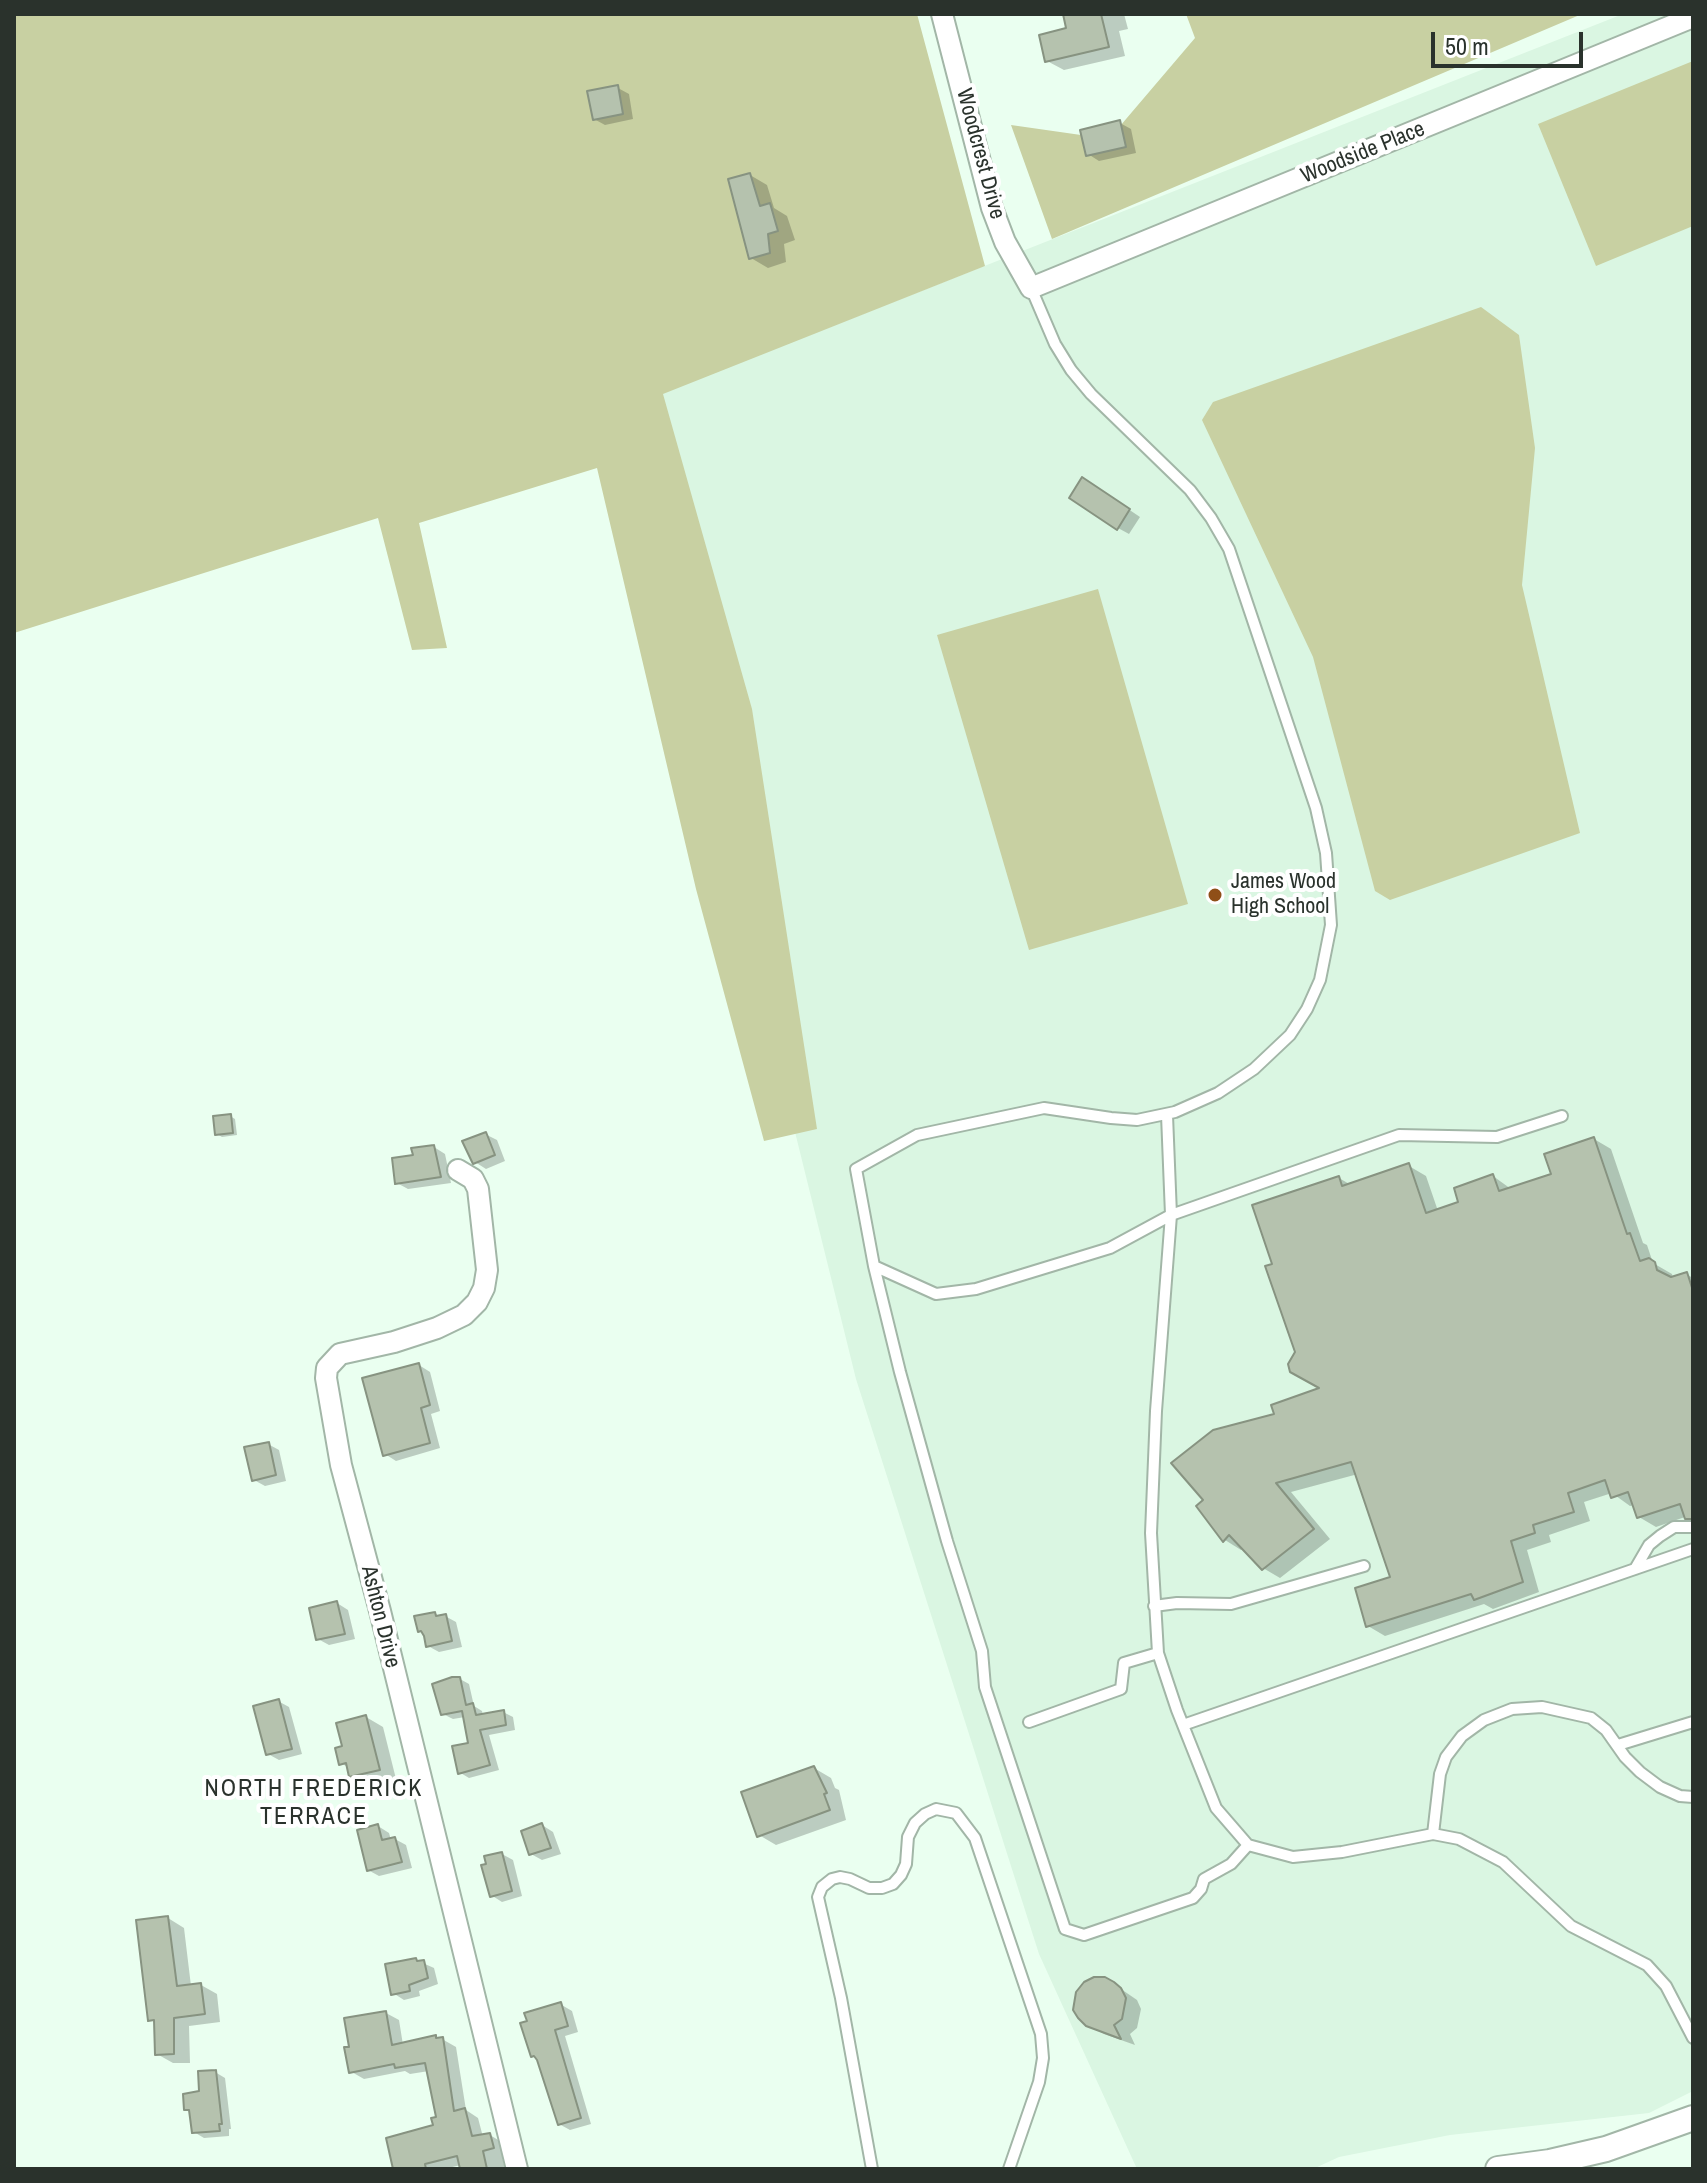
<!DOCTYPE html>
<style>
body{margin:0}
#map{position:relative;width:1707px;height:2183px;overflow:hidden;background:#eafff0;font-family:"Archivo Narrow",sans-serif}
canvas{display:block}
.frame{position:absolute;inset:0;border:16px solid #2a322c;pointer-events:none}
.scale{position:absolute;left:1431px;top:32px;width:152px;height:36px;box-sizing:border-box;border:4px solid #2a322c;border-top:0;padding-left:10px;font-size:24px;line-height:28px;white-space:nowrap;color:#2a322c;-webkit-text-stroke:6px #fff;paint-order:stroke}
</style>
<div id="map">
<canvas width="1707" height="2183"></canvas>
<div class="frame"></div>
<div class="scale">50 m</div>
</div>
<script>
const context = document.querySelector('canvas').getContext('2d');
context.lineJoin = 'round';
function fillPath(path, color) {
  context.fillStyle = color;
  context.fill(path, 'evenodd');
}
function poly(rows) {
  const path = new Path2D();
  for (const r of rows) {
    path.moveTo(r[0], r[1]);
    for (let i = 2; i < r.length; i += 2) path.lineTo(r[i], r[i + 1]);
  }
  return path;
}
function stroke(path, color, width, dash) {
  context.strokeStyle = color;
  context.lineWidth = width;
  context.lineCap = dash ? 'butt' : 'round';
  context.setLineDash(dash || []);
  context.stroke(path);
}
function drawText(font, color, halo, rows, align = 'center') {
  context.font = font + ' "Archivo Narrow",sans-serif';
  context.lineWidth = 8;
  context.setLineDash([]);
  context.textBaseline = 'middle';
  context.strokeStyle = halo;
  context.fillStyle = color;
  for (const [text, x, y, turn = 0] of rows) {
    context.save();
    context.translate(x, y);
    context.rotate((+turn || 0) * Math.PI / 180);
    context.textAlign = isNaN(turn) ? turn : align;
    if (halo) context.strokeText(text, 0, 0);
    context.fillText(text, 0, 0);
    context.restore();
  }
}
fillPath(poly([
 [1623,14,1693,14,1693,2091,1649,2113,1450,2135,1339,2157,1313,2169,1137,2169,1039,1954,856,1379,617,411]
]), '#daf6e2');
fillPath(poly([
 [14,14,917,14,985,266,663,394,752,709,817,1129,764,1141,696,889,597,468,419,523,447,648,412,650,378,518,14,633],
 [1186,14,1582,14,1052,239,1011,125,1109,139,1195,38],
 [1693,61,1693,226,1596,266,1538,124],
 [1481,307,1519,335,1535,448,1522,585,1580,833,1390,900,1375,891,1313,657,1202,420,1213,402],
 [1098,589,1188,904,1029,950,937,635]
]), '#c8d0a2');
fillPath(poly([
 [1065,14,1124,14,1128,29,1119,31,1125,56,1064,70,1047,61,1069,30],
 [618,88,629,94,633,119,605,125,594,119],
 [1120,123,1131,129,1136,153,1099,161,1088,154],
 [750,175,767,185,774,208,787,216,795,240,784,244,786,262,768,268,751,258],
 [1094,486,1140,517,1129,534,1118,528],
 [230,1116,235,1119,237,1135,222,1137,217,1134],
 [485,1134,497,1140,505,1161,486,1169,475,1162],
 [1594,1139,1611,1149,1643,1243,1647,1245,1653,1263,1672,1274,1673,1279,1686,1274,1693,1278,1693,1521,1685,1517,1656,1527,1639,1517,1635,1505,1630,1506,1612,1493,1584,1502,1590,1521,1549,1535,1551,1542,1527,1550,1539,1592,1493,1609,1484,1604,1385,1636,1368,1626,1392,1579,1358,1474,1291,1492,1330,1539,1280,1578,1263,1568,1243,1548,1241,1550,1225,1540,1198,1506,1276,1415,1324,1389,1297,1352,1274,1265,1339,1178,1351,1185,1409,1166,1426,1176,1438,1211,1461,1203,1493,1176,1511,1189,1554,1175],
 [434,1147,445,1154,451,1183,408,1189,397,1183,415,1156],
 [419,1365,430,1372,440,1411,431,1414,440,1448,396,1461,385,1454],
 [268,1444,279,1450,286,1481,265,1486,254,1480],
 [337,1603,348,1610,355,1639,329,1645,318,1639],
 [434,1614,439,1617,445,1616,456,1622,462,1647,439,1652,428,1646,424,1634,420,1631],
 [460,1679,469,1684,474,1706,482,1711,483,1716,503,1712,513,1717,515,1730,489,1735,499,1770,469,1778,459,1772,471,1744,465,1717,453,1719,443,1714],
 [278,1701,289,1707,302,1754,279,1760,268,1754],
 [366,1717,383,1727,396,1779,368,1785,351,1775,349,1768,341,1763],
 [814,1768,831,1778,835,1788,839,1790,846,1820,776,1845,759,1835],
 [542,1825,553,1832,561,1854,542,1860,531,1854],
 [378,1826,389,1833,391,1840,395,1839,406,1845,412,1868,379,1876,368,1870],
 [502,1854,513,1860,522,1896,502,1902,491,1895],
 [168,1918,184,1928,191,1986,201,1985,217,1994,220,2022,189,2026,190,2063,173,2063,157,2054,156,2023,150,2019],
 [416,1960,434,1968,438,1984,419,1991,420,1996,404,2000,393,1993],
 [1121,1989,1137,2000,1141,2009,1137,2028,1130,2034,1135,2045,1104,2034,1087,2024],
 [560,2004,572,2011,578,2032,565,2036,591,2124,570,2130,559,2124,537,2058,533,2056],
 [386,2013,399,2020,403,2045,442,2039,456,2047,466,2110,478,2118,483,2137,490,2135,503,2143,506,2155,502,2156,505,2169,462,2169,461,2165,444,2169,395,2169,435,2127,438,2118,429,2071,410,2074,405,2071,364,2079,350,2071,351,2048],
 [215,2072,225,2078,231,2129,229,2129,229,2136,204,2138,194,2132,191,2112,186,2109,201,2093]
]), '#0003');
const building = poly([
 [1063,14,1101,14,1109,47,1045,62,1039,35,1066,28,1063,14],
 [618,85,623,114,593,120,587,91,618,85],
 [1120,120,1126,147,1086,156,1080,130,1120,120],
 [750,173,760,206,770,203,778,231,768,234,770,253,749,259,728,179,750,173],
 [1082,477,1130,509,1117,530,1069,498,1082,477],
 [231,1114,233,1133,215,1135,213,1116,231,1114],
 [486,1132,495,1155,473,1164,462,1141,486,1132],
 [1594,1137,1627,1234,1630,1233,1640,1261,1649,1258,1655,1262,1657,1270,1671,1277,1687,1272,1693,1291,1693,1519,1685,1519,1680,1504,1637,1518,1628,1492,1611,1498,1605,1480,1568,1493,1574,1512,1533,1525,1535,1533,1511,1541,1523,1582,1474,1600,1471,1594,1366,1627,1355,1588,1390,1577,1351,1462,1276,1483,1314,1529,1262,1570,1229,1535,1223,1542,1196,1506,1203,1500,1171,1463,1213,1430,1274,1414,1271,1405,1319,1388,1290,1372,1288,1364,1295,1352,1265,1266,1272,1264,1252,1205,1339,1176,1342,1186,1409,1163,1426,1213,1458,1202,1454,1188,1493,1174,1499,1191,1551,1174,1544,1154,1594,1137],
 [434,1145,441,1177,395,1184,392,1158,413,1155,411,1148,434,1145],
 [419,1363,430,1405,421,1408,430,1443,383,1456,362,1378,419,1363],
 [269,1442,276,1475,252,1481,244,1447,269,1442],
 [337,1601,345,1634,316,1640,309,1608,337,1601],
 [435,1612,436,1616,446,1614,452,1641,426,1647,424,1636,421,1631,418,1632,414,1616,435,1612],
 [452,1677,460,1677,466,1705,473,1703,476,1715,504,1710,506,1725,480,1730,490,1765,458,1774,452,1746,468,1743,462,1711,441,1715,432,1684,452,1677],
 [279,1699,292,1749,266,1755,253,1706,279,1699],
 [366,1715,380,1770,349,1777,346,1763,339,1765,335,1748,342,1746,336,1723,366,1715],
 [814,1766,827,1793,824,1794,830,1810,757,1837,741,1792,814,1766],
 [542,1823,551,1848,529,1855,521,1831,542,1823],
 [378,1824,382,1840,395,1837,402,1862,367,1871,357,1830,378,1824],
 [502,1852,512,1891,490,1897,481,1865,486,1864,484,1856,502,1852],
 [168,1916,177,1986,201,1983,205,2014,174,2018,174,2054,155,2055,154,2020,148,2021,136,1920,168,1916],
 [416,1958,417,1961,424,1960,428,1978,409,1985,410,1991,391,1995,385,1964,416,1958],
 [1094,1977,1105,1977,1114,1982,1121,1988,1126,1998,1122,2019,1114,2025,1121,2039,1086,2026,1078,2018,1073,2010,1076,1992,1084,1982,1094,1977],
 [561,2002,568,2026,555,2030,581,2118,558,2125,537,2060,534,2056,531,2057,520,2023,527,2021,524,2013,561,2002],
 [386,2011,392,2045,436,2035,436,2038,443,2037,454,2111,465,2108,472,2136,490,2133,494,2148,483,2151,487,2169,460,2169,457,2156,425,2164,426,2169,393,2169,386,2138,433,2125,431,2118,436,2117,425,2063,395,2068,394,2064,349,2073,344,2047,349,2047,344,2018,386,2011],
 [216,2070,222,2124,219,2124,220,2131,192,2133,189,2110,184,2110,183,2094,199,2091,198,2071,216,2070]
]);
fillPath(building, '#b5c2ae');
stroke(building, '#879381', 2);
const service = poly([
 [1031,288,1055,344,1071,370,1091,394,1190,490,1211,518,1229,549,1316,808,1326,853,1331,925,1320,980,1307,1009,1290,1035,1254,1069,1218,1093,1175,1112,1137,1120,1111,1118,1044,1108,917,1135,856,1169,874,1266,900,1372,947,1541,982,1651,985,1687,1065,1929,1084,1935,1193,1898,1201,1889,1204,1879,1231,1864,1248,1845,1293,1857,1342,1852,1433,1834,1459,1839,1503,1862,1571,1926,1647,1965,1666,1986,1693,2038],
 [1167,1115,1171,1215,1156,1411,1151,1533,1158,1653,1177,1710,1216,1808,1248,1845],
 [874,1266,936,1294,976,1289,1110,1248,1171,1215,1399,1135,1497,1137,1562,1116],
 [1635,1569,1649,1545,1660,1536,1674,1527,1693,1527],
 [1154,1606,1177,1603,1231,1604,1364,1566],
 [1029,1722,1121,1689,1124,1663,1158,1653],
 [1183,1725,1693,1549],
 [1618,1745,1693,1722],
 [1433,1834,1440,1774,1446,1757,1462,1736,1484,1720,1512,1709,1542,1707,1591,1718,1606,1730,1625,1757,1640,1772,1660,1787,1680,1796,1693,1797],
 [872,2169,841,1998,818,1897,822,1887,832,1879,840,1877,850,1879,869,1888,882,1888,893,1884,901,1875,906,1864,908,1837,915,1823,925,1814,936,1809,956,1813,975,1838,1041,2034,1043,2058,1039,2082,1009,2169]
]);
const minor = poly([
 [942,14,992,208,1005,242,1031,288,1693,17],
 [458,1170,473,1179,478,1189,487,1270,484,1288,477,1302,464,1315,437,1328,394,1342,340,1354,327,1368,326,1378,341,1465,380,1611,517,2169]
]);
const tertiary = poly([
 [1498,2169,1550,2162,1606,2149,1693,2118]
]);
stroke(service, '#a2b6a7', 14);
stroke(minor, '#a2b6a7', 24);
stroke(tertiary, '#a2b6a7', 28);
stroke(service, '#fff', 10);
stroke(minor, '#fff', 20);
stroke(tertiary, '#fff', 24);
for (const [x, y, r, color] of [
 [1215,895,8,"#8f4f18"]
]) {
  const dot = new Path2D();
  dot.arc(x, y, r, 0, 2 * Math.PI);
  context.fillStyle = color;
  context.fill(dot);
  stroke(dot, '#fff', 3);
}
drawText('22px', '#2a322c', '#fff', [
 ["Woodside Place",1363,153,-22],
 ["Woodcrest Drive",980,154,75],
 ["Ashton Drive",380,1617,76]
]);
drawText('22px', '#2a322c', '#fff', [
 ["James Wood",1231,882],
 ["High School",1231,907]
], 'left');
context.letterSpacing = '2px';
drawText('24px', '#2a322c', '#fff', [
 ["NORTH FREDERICK",314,1790],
 ["TERRACE",314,1818]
]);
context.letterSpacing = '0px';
</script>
